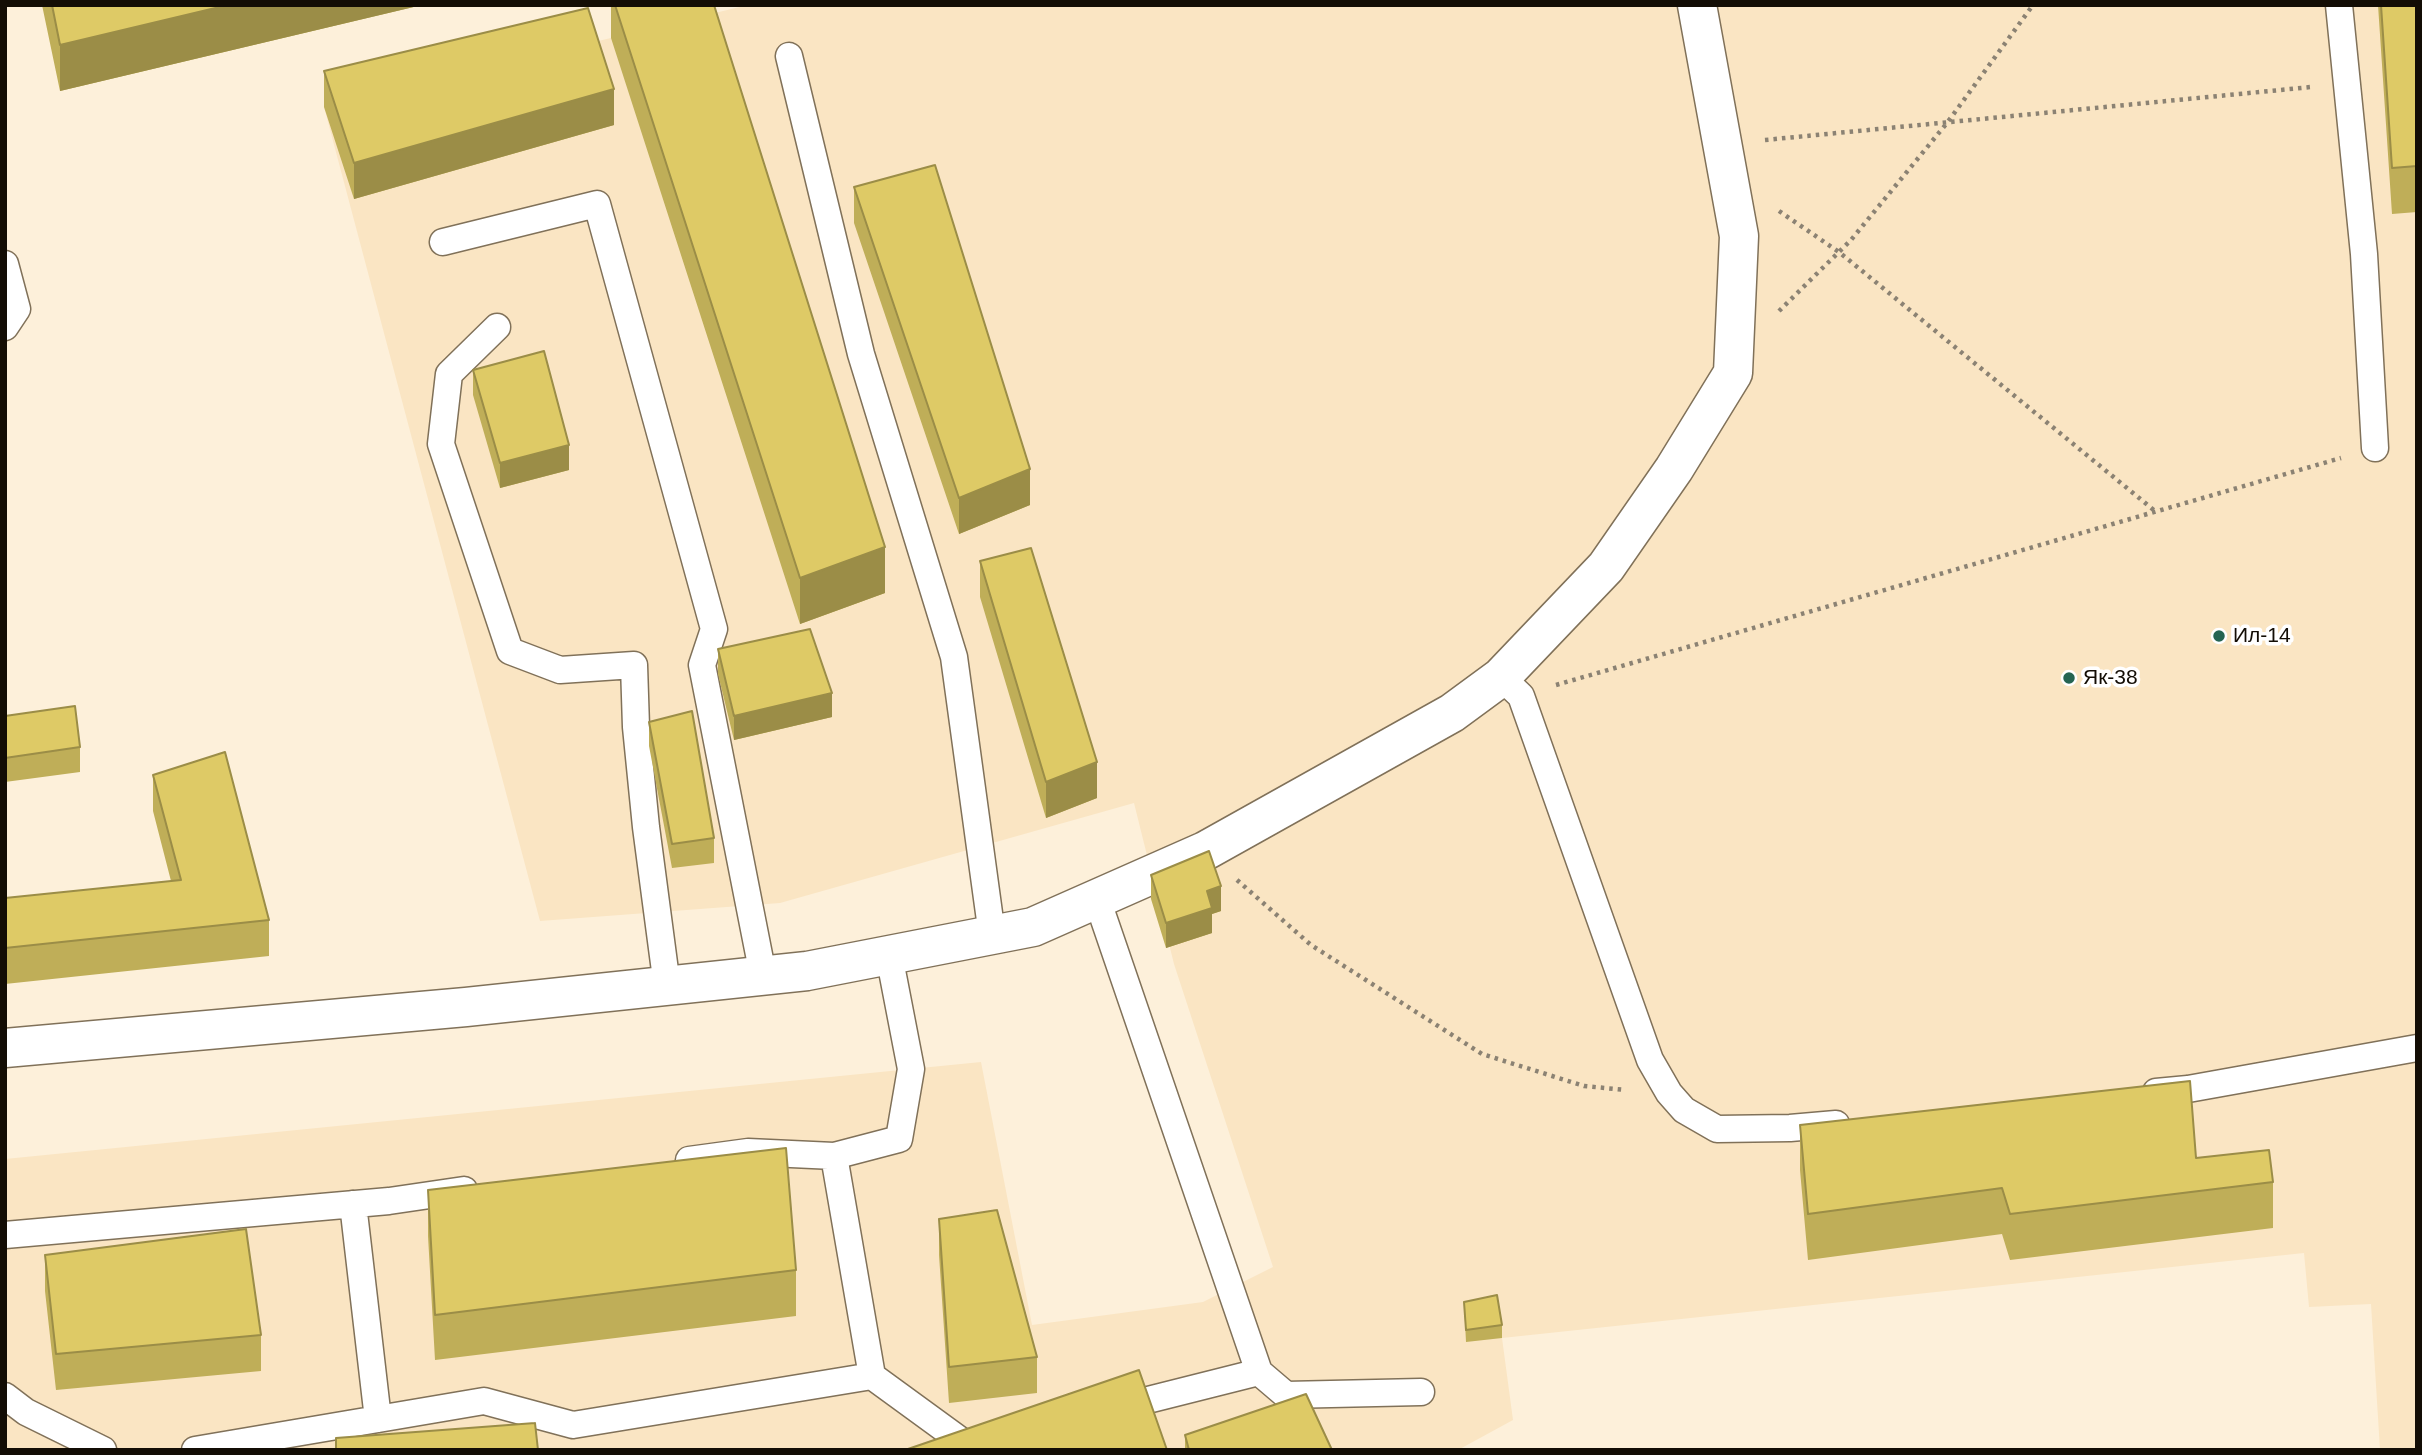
<!DOCTYPE html>
<meta charset="utf-8">
<style>
body{margin:0}
#map{position:relative;width:2422px;height:1455px;overflow:hidden;background:#fdf0da;font-family:Arial,sans-serif}
canvas{display:block}
.frame{position:absolute;inset:0;border:7px solid #130d05;pointer-events:none}
</style>
<div id="map">
<canvas width="2422" height="1455"></canvas>
<div class="frame"></div>
</div>
<script>
const context = document.querySelector('canvas').getContext('2d');
context.lineJoin = 'round';
function fillPath(path, color) {
  context.fillStyle = color;
  context.fill(path, 'evenodd');
}
function poly(rows) {
  const path = new Path2D();
  for (const r of rows) {
    path.moveTo(r[0], r[1]);
    for (let i = 2; i < r.length; i += 2) path.lineTo(r[i], r[i + 1]);
  }
  return path;
}
function stroke(path, color, width, dash) {
  context.strokeStyle = color;
  context.lineWidth = width;
  context.lineCap = dash ? 'butt' : 'round';
  context.setLineDash(dash || []);
  context.stroke(path);
}
function drawText(font, color, halo, rows, align = 'center') {
  context.font = font + ' Arial,sans-serif';
  context.lineWidth = 7;
  context.setLineDash([]);
  context.textBaseline = 'middle';
  context.strokeStyle = halo;
  context.fillStyle = color;
  for (const [text, x, y, turn = 0] of rows) {
    context.save();
    context.translate(x, y);
    context.rotate((+turn || 0) * Math.PI / 180);
    context.textAlign = isNaN(turn) ? turn : align;
    if (halo) context.strokeText(text, 0, 0);
    context.fillText(text, 0, 0);
    context.restore();
  }
}
fillPath(poly([
 [748,5,2417,5,2417,1450,2380,1450,2371,1304,2309,1307,2304,1253,1502,1338,1513,1420,1458,1450,5,1450,5,1159,981,1062,1032,1325,1203,1302,1273,1267,1174,964,1134,803,780,903,540,921,324,107]
]), '#fae5c3');
const lane = poly([
 [2339,5,2364,254,2375,448],
 [789,56,861,354,954,657,992,935],
 [443,242,597,204,714,629,702,665,763,975],
 [5,264,17,309,5,327],
 [497,327,449,374,441,444,510,651,560,670,634,665,636,727,646,827,667,986],
 [1501,677,1521,696,1650,1060,1669,1093,1684,1110,1717,1129,1790,1128,1836,1124],
 [1097,899,1259,1372,1286,1395,1421,1392],
 [2156,1092,2188,1089,2417,1048],
 [689,1160,748,1152,834,1156],
 [353,1204,378,1419],
 [5,1235,389,1201,464,1190],
 [872,1376,968,1446,984,1442],
 [5,1396,26,1412,103,1450],
 [1116,1408,1259,1372],
 [195,1450,484,1401,573,1425,872,1376,834,1156,899,1139,911,1069,889,955]
]);
const street = poly([
 [5,1048,466,1007,807,971,1033,927,1205,851,1452,713,1501,677,1606,567,1674,469,1733,373,1739,236,1697,5]
]);
stroke(lane, '#807159', 29);
stroke(street, '#807159', 41);
stroke(poly([
 [1765,140,2311,87],
 [1779,211,1839,252,2155,511],
 [1779,311,1851,240,1947,123,2033,5],
 [1556,685,2341,458],
 [1237,880,1311,945,1482,1054,1584,1086,1626,1090]
]), '#8b8273', 4.5, [3.5, 5]);
stroke(lane, '#fff', 26);
stroke(street, '#fff', 38);
fillPath(poly([
 [42,5,422,5,60,91],
 [611,5,714,5,885,593,800,624,611,38],
 [2378,5,2417,5,2417,212,2392,214],
 [324,71,614,125,354,199,324,107],
 [854,187,1030,505,959,534,854,223],
 [473,370,569,470,500,488,473,395],
 [980,561,1097,798,1046,818,980,597],
 [718,649,832,717,734,740,718,674],
 [5,716,80,747,80,772,5,782],
 [649,722,714,838,714,863,672,868,649,746],
 [153,775,269,920,269,956,5,984,5,898,171,881,153,811],
 [1151,875,1221,911,1212,914,1212,933,1166,948,1151,899],
 [1800,1125,2196,1158,2273,1182,2273,1228,2010,1260,2002,1234,1808,1260,1800,1170],
 [428,1190,796,1270,796,1316,435,1360,428,1236],
 [939,1219,1037,1357,1037,1393,949,1403,939,1255],
 [45,1255,261,1335,261,1371,56,1390,45,1291],
 [1464,1302,1502,1325,1502,1338,1466,1342],
 [1185,1435,1332,1450,1185,1450]
]), '#bfae58');
fillPath(poly([
 [228,5,422,5,60,91,60,45],
 [614,89,614,125,354,199,354,163],
 [569,445,569,470,500,488,500,463],
 [1030,469,1030,505,959,534,959,498],
 [885,547,885,593,800,624,800,578],
 [832,693,832,717,734,740,734,716],
 [1097,762,1097,798,1046,818,1046,782],
 [1221,886,1221,911,1212,914,1212,933,1166,948,1166,923,1207,891]
]), '#9b8d47');
const building = poly([
 [52,5,228,5,60,45,52,5],
 [615,5,714,5,885,547,800,578,615,5],
 [2381,5,2417,5,2417,166,2392,168,2381,5],
 [588,8,614,89,354,163,324,71,588,8],
 [935,165,1030,469,959,498,854,187,935,165],
 [544,351,569,445,500,463,473,370,544,351],
 [1031,548,1097,762,1046,782,980,561,1031,548],
 [810,629,832,693,734,716,718,649,810,629],
 [75,706,80,747,5,758,5,716,75,706],
 [692,711,714,838,672,844,649,722,692,711],
 [225,752,269,920,5,948,5,898,181,880,153,775,225,752],
 [1209,851,1221,886,1207,891,1212,908,1166,923,1151,875,1209,851],
 [2190,1081,2196,1158,2269,1150,2273,1182,2010,1214,2002,1188,1808,1214,1800,1125,2190,1081],
 [786,1148,796,1270,435,1315,428,1190,786,1148],
 [997,1210,1037,1357,949,1367,939,1219,997,1210],
 [246,1229,261,1335,56,1354,45,1255,246,1229],
 [1497,1295,1502,1325,1466,1330,1464,1302,1497,1295],
 [1139,1370,1167,1450,905,1450,1139,1370],
 [1306,1394,1332,1450,1189,1450,1185,1435,1306,1394],
 [535,1423,538,1450,336,1450,336,1438,535,1423]
]);
fillPath(building, '#deca66');
stroke(building, '#9b8d47', 2);
for (const [x, y, r, color] of [
 [2219,636,7,"#256452"],
 [2069,678,7,"#256452"]
]) {
  const dot = new Path2D();
  dot.arc(x, y, r, 0, 2 * Math.PI);
  context.fillStyle = color;
  context.fill(dot);
  stroke(dot, '#fff', 2.5);
}
drawText('21px', '#130d05', '#fff', [
 ["Ил-14",2233,636],
 ["Як-38",2083,678]
], 'left');
</script>
